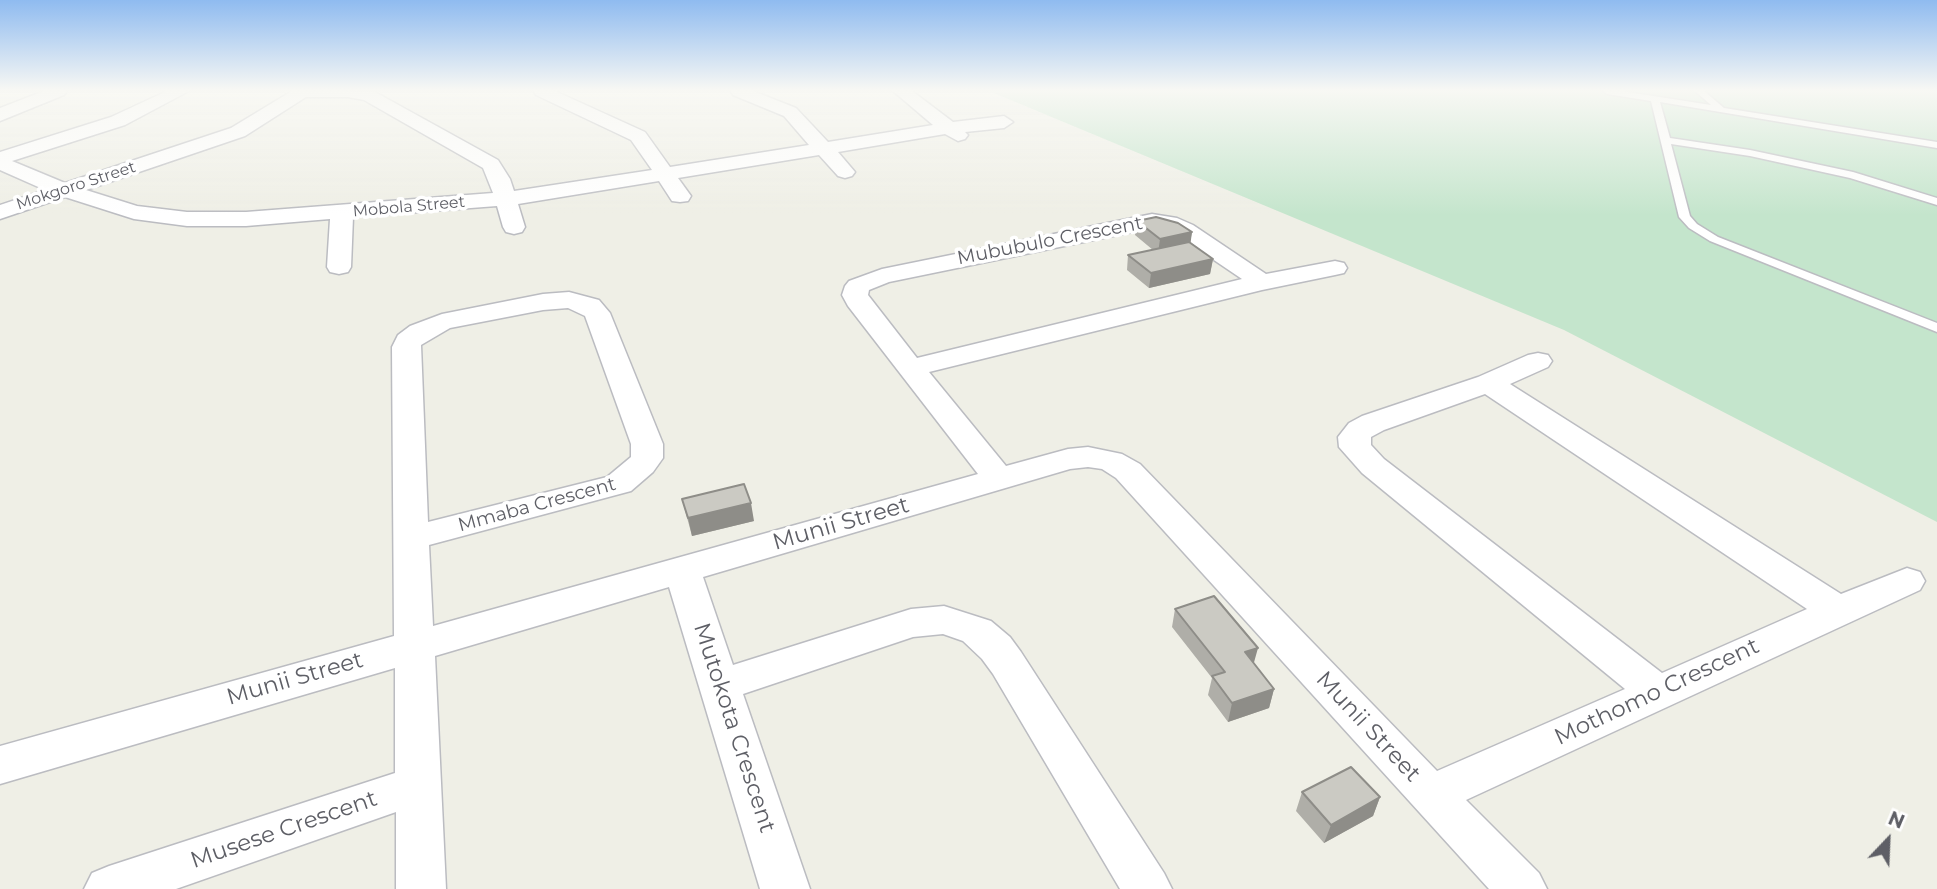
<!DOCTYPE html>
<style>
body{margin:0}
#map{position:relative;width:1937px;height:889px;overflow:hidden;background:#efefe6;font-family:Montserrat,sans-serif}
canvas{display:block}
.north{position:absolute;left:1853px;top:805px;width:70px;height:70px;-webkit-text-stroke:5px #fff;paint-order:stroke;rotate:23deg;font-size:19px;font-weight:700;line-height:28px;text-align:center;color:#5e5f66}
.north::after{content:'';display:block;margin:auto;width:24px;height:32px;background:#5e5f66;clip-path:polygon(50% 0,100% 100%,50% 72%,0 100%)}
</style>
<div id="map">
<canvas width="1937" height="889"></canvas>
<div class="north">N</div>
</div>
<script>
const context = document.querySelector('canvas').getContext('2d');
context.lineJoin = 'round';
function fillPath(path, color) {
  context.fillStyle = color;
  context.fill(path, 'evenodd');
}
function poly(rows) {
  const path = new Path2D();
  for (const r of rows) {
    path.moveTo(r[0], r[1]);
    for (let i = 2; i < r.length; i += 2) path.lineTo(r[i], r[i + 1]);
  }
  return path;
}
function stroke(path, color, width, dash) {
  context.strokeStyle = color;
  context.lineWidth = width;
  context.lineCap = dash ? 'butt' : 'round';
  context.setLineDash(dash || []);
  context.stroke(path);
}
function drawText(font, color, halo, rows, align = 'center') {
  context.font = font + ' Montserrat,sans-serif';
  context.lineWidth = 7;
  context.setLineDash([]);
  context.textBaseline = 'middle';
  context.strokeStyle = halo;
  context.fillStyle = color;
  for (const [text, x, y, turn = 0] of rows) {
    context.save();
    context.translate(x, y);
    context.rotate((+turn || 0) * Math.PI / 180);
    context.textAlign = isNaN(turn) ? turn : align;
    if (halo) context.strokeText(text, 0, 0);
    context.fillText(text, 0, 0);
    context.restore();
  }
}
fillPath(poly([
 [989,91,1937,91,1937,522,1564,330]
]), '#c4e5cc');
const lane = poly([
 [1603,91,1621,91,1711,105,1695,91,1704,91,1724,108,1937,142,1937,148,1660,102,1670,138,1750,150,1853,172,1937,198,1937,205,1850,178,1750,156,1671,144,1690,216,1697,224,1718,237,1937,323,1937,332,1710,241,1689,228,1679,217,1651,101,1607,94,1603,91]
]);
const street = poly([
 [44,91,67,91,64,95,0,121,0,108,44,91],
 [167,91,189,91,125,125,12,161,65,183,231,128,292,91,375,92,498,160,510,179,514,191,652,170,631,140,536,95,534,91,555,91,645,132,670,167,809,145,784,116,733,95,731,91,753,91,796,108,828,142,933,125,893,91,912,91,953,122,1004,116,1013,122,1004,128,965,132,968,135,965,139,958,141,945,134,838,152,855,172,852,176,845,178,838,176,819,155,678,178,691,196,688,201,680,202,672,201,659,181,518,204,525,227,522,232,514,234,506,232,503,227,497,206,353,217,351,267,348,272,339,274,330,272,327,267,330,219,246,226,187,226,134,219,65,197,0,219,0,205,45,190,0,170,0,152,111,117,167,91],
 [306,97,348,97,364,100,483,168,493,193,246,212,187,212,137,206,86,190,245,136,306,97],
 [1152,214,1177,218,1193,225,1266,274,1335,261,1344,263,1347,268,1344,273,1335,275,1262,290,929,372,1006,466,1068,449,1088,447,1122,454,1140,464,1437,771,1625,689,1362,473,1339,447,1338,437,1349,423,1362,416,1478,377,1528,355,1538,353,1548,355,1552,361,1548,367,1510,384,1841,594,1907,568,1920,572,1925,581,1920,590,1466,800,1539,873,1547,889,1489,889,1116,478,1102,469,1088,467,1070,469,703,577,733,665,911,609,944,606,991,621,1010,637,1021,652,1164,873,1172,889,1120,889,993,674,982,659,963,641,943,634,913,637,743,694,810,889,760,889,669,587,435,656,446,889,396,889,396,812,176,889,84,889,92,873,109,866,395,773,395,668,0,784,0,746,394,636,392,347,398,335,410,326,442,314,543,294,569,292,599,300,610,313,663,444,663,458,653,472,631,491,429,545,433,626,978,474,848,306,842,295,845,286,849,281,882,269,1152,214],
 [1152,228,1177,235,1242,279,917,358,868,295,869,290,889,282,1152,228],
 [568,308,585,316,631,444,631,457,607,477,428,522,421,345,450,328,543,310,568,308],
 [1485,394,1807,609,1662,673,1384,459,1371,445,1371,437,1384,430,1485,394]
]);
stroke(lane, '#bbbcc1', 3);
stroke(street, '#bbbcc1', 3);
fillPath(lane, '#fff');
fillPath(street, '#fff');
fillPath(poly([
 [1137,221,1192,232,1190,242,1213,259,1210,274,1149,288,1127,270,1128,255,1153,250,1135,235],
 [682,499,754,521,692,536],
 [1175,609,1254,664,1274,689,1269,708,1228,722,1208,695,1212,678,1172,627],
 [1302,792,1380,797,1373,816,1324,843,1296,811]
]), '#afaea8');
fillPath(poly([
 [1192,232,1190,247,1158,253,1160,239],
 [1213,259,1210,274,1149,288,1151,273],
 [751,503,754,521,692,536,688,518],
 [1258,648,1253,666,1245,652],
 [1274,689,1269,708,1228,722,1232,703],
 [1380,797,1373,816,1324,843,1331,825]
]), '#8e8d88');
const building = poly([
 [1156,217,1178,223,1192,232,1160,239,1137,221,1156,217],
 [1189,242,1213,259,1151,273,1128,255,1189,242],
 [744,484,751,503,688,518,682,499,744,484],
 [1214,596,1258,648,1245,652,1274,689,1232,703,1212,676,1225,672,1175,609,1214,596],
 [1351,767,1380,797,1331,825,1302,792,1351,767]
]);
fillPath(building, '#cbcac3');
stroke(building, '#8e8d88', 2);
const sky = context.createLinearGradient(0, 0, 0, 215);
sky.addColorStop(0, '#8fbbf0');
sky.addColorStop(0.42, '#f8f8f4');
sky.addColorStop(1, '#f8f8f400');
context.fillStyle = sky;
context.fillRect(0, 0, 1937, 215);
drawText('16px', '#5e5f66', '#fff', [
 ["Mokgoro Street",76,186,-18],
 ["Mobola Street",409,207,-5]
]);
drawText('19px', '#5e5f66', '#fff', [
 ["Mububulo Crescent",1050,241,-11],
 ["Mmaba Crescent",537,505,-15]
]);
drawText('23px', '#5e5f66', '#fff', [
 ["Munii Street",841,524,-16],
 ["Munii Street",295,679,-16],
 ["Mothomo Crescent",1657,692,-25],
 ["Munii Street",1368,727,47],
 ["Mutokota Crescent",734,728,72],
 ["Musese Crescent",284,830,-19]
]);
</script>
